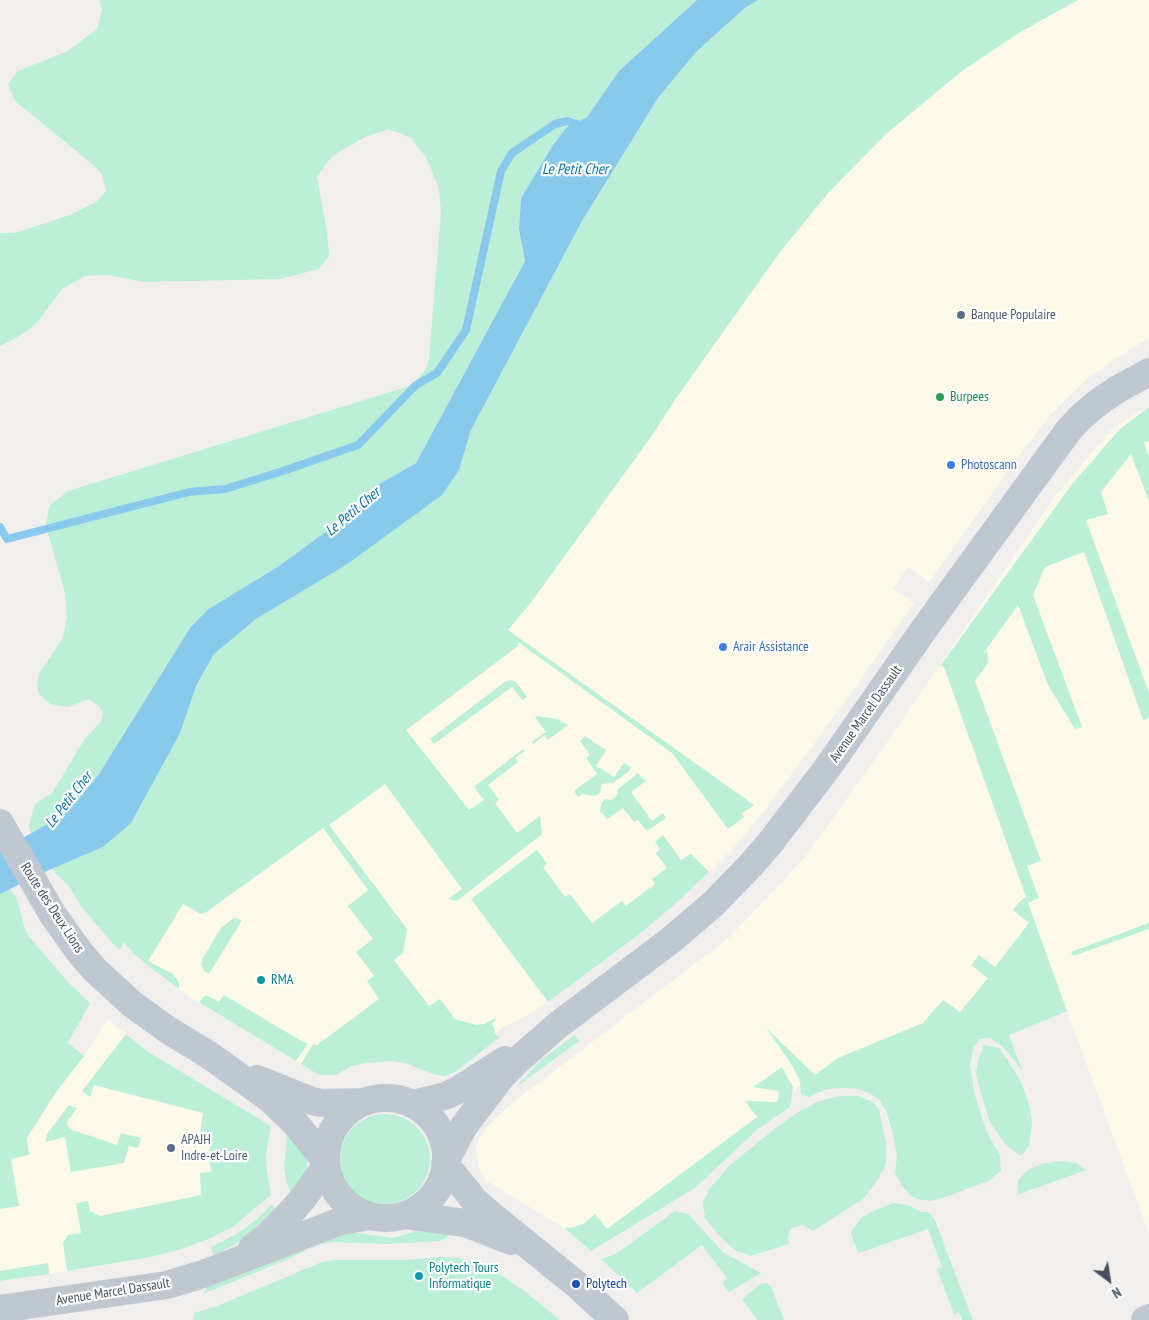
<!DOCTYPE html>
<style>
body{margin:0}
#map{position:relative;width:1149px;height:1320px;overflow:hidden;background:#f1efee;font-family:"PT Sans Narrow",sans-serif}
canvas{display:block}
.north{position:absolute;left:1084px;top:1255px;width:50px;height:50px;-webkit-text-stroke:4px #fff;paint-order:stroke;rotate:149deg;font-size:14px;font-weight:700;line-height:20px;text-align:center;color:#464f5c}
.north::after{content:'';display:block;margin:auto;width:18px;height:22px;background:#464f5c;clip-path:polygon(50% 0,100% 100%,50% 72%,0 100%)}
</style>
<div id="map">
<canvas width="1149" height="1320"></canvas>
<div class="north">N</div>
</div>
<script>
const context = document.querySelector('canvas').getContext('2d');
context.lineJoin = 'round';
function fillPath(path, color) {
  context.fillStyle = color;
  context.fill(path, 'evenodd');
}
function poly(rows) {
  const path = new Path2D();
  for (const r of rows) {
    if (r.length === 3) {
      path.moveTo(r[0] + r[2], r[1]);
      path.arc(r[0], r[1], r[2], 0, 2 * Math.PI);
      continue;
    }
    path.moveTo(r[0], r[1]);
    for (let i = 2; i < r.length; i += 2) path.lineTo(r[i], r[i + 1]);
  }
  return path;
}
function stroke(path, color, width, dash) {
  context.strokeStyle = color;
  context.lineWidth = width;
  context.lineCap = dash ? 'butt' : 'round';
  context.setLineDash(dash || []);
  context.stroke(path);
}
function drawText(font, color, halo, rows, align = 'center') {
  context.font = font + ' "PT Sans Narrow",sans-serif';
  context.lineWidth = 4.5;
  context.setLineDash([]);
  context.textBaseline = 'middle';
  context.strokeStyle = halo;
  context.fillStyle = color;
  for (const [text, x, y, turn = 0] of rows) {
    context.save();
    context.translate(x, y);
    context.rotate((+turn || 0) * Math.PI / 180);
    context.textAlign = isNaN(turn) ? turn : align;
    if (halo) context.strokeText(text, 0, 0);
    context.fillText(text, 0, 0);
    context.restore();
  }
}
fillPath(poly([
 [1078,0,1149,0,1149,338,1112,361,1088,378,1051,414,1023,450,929,582,908,567,893,588,914,603,842,706,761,815,738,843,698,883,637,936,532,1013,502,1028,451,1066,408,1058,307,1068,189,997,144,962,133,920,529,605,653,434,674,401,789,240,829,192,859,160,904,118,962,71,1022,31],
 [1149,406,1149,1234,1056,981,815,1075,585,1246,562,1227,487,1181,479,1168,476,1147,478,1141,490,1124,511,1104,731,936,781,883,809,852,888,741,1056,495,1113,428],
 [108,1019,147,1051,271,1126,266,1155,267,1170,271,1195,234,1226,211,1238,179,1250,124,1262,0,1281,0,1165,84,1056]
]), '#fcf9e8');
fillPath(poly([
 [99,0,697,0,619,71,587,117,567,127,553,145,521,198,519,229,525,261,416,463,374,487,346,517,279,566,207,610,190,628,99,774,77,801,62,816,31,833,29,826,35,804,53,792,84,740,101,722,103,713,98,705,88,699,68,707,50,704,39,694,37,686,39,674,63,638,67,618,65,593,46,526,49,506,68,491,413,385,425,371,429,359,441,212,439,189,426,157,411,138,389,129,365,137,332,156,317,177,327,232,329,256,319,269,280,279,144,282,108,275,85,276,62,289,36,324,21,335,0,346,0,233,15,233,70,215,96,202,106,191,102,174,91,163,15,101,8,84,18,71,68,51,97,29,102,9],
 [758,0,1078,0,1022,31,962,71,887,133,829,192,780,252,674,401,653,434,529,605,508,630,754,805,742,813,744,817,728,829,672,753,518,642,518,646,406,730,469,810,484,800,474,787,523,749,525,751,515,758,518,762,488,785,499,800,495,803,517,833,540,816,542,834,457,901,448,899,462,889,385,784,329,825,407,929,403,953,394,960,429,1006,440,999,455,1019,476,1025,484,1024,495,1018,496,1020,492,1024,495,1030,494,1032,498,1037,501,1036,457,1071,445,1076,433,1074,405,1063,391,1061,365,1063,352,1066,335,1075,322,1075,314,1072,301,1064,313,1044,317,1045,379,999,367,981,374,976,356,952,373,939,348,906,368,890,323,828,205,913,201,914,183,904,148,961,173,974,179,983,179,989,146,964,134,954,124,942,120,950,114,945,80,905,69,886,52,869,103,847,180,733,197,684,214,654,256,619,346,565,459,470,471,430,582,221,658,98,696,52,745,8],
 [1149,407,1149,441,1144,443,1149,457,1149,501,1131,454,1101,492,1108,514,1086,520,1149,693,1149,718,1143,720,1084,552,1045,567,1033,595,1082,727,1075,729,1048,685,1018,605,982,655,987,650,988,663,975,681,1041,861,1027,866,1039,898,1028,903,1067,1011,1009,1035,1022,1070,1003,1047,990,1038,980,1039,974,1047,970,1065,975,1096,986,1130,1000,1156,1001,1171,988,1181,946,1197,931,1201,917,1199,911,1196,902,1186,895,1173,897,1157,893,1134,887,1113,880,1100,871,1094,859,1089,846,1088,826,1089,809,1097,801,1095,800,1081,790,1062,766,1028,815,1075,838,1058,923,1023,943,1000,960,1012,988,978,971,965,979,955,995,967,1029,923,1013,910,1020,901,1026,897,944,667,941,665,1073,483,1120,429],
 [511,680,516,682,527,697,522,700,512,687,434,744,430,739,506,681],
 [537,716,557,719,568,725,548,740,545,735,533,744,532,742,546,732,535,717],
 [585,736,606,750,596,766,614,777,624,763,631,767,628,772,613,783,602,784,600,793,595,796,582,794,578,797,574,791,597,774,586,758,590,755,580,741],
 [638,773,646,781,631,792,652,821,663,813,666,818,650,829,646,830,638,820,634,822,623,808,607,819,600,811,602,802,606,799,612,800,617,795,618,789],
 [663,835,681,860,691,854,709,872,673,906,637,936,548,1002,471,899,537,850,547,864,543,867,565,897,570,894,592,923,622,901,626,906,655,884,652,879,667,868,656,853,660,849,655,842],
 [10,889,13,894,16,896,24,926,30,938,69,983,90,1003,68,1043,84,1056,56,1092,27,1138,29,1155,11,1159,19,1206,0,1209,0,894],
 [234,918,242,920,209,974,204,971,201,964,203,958,221,928],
 [1149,923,1149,929,1073,956,1071,952],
 [206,995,219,1002,224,995,303,1042,308,1043,296,1061,200,1003,201,999],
 [126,1034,147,1051,271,1126,266,1155,267,1170,271,1195,234,1226,211,1238,179,1250,145,1258,67,1271,63,1243,68,1235,81,1233,76,1203,88,1201,90,1211,100,1216,201,1195,200,1173,211,1172,209,1154,212,1135,200,1133,203,1113,94,1085,90,1097,82,1091],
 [575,1035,579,1041,516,1087,542,1059],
 [984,1045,999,1048,1007,1059,1021,1082,1029,1104,1032,1122,1029,1146,1021,1156,1005,1144,990,1122,982,1097,976,1073,979,1057],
 [782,1067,793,1087,790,1107,758,1129,695,1188,591,1251,564,1228,574,1227,585,1223,595,1214,607,1229,757,1117,745,1101,777,1102,779,1091,753,1087],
 [839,1096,859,1096,874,1103,879,1110,886,1143,886,1164,877,1181,863,1199,813,1231,803,1225,792,1228,789,1233,788,1238,789,1244,750,1256,735,1250,721,1238,705,1218,703,1202,710,1188,730,1165,777,1127,798,1112,817,1102],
 [69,1105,77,1108,67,1122,68,1127,73,1130,117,1145,121,1133,141,1138,138,1148,129,1146,124,1163,71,1172,65,1137,46,1142,46,1138,47,1134],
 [385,1159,45],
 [287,1134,307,1156,307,1167,305,1177,292,1197,286,1180,284,1168],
 [1061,1161,1076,1163,1086,1170,1017,1195,1018,1180,1028,1170,1041,1164],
 [893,1203,908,1205,922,1212,928,1212,934,1218,973,1320,962,1320,959,1312,954,1314,937,1269,942,1267,928,1229,859,1253,854,1243,851,1232,861,1218,875,1210],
 [272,1204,276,1212,236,1244,214,1255,211,1247,240,1232,257,1219],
 [675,1211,688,1214,724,1253,761,1273,729,1292,722,1283,727,1278,702,1245,637,1293,601,1259,616,1254],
 [449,1229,447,1238,439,1241,386,1244,334,1242,324,1244,319,1241,346,1231,392,1238,421,1230],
 [301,1244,305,1251,286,1260,203,1294,209,1284],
 [442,1257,458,1258,484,1265,499,1274,523,1290,560,1320,193,1320,194,1313,217,1306,322,1262,333,1260,402,1260],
 [48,1263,49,1274,0,1281,0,1271],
 [767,1283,771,1287,784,1320,758,1320,742,1299,760,1284]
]), '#bcefd7');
fillPath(poly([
 [697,0,758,0,745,8,696,52,658,98,582,221,471,430,459,470,442,495,346,565,256,619,214,654,197,684,180,733,131,823,103,847,40,874,0,894,0,846,19,840,62,816,77,801,99,774,190,628,207,610,279,566,346,517,374,487,416,463,525,261,519,229,521,198,553,145,567,127,587,117,619,71]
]), '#89caec');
stroke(poly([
 [0,527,7,539,189,492,225,489,283,471,358,445,416,385,437,373,466,330,501,171,512,153,555,124,567,121,583,126]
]), '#89caec', 8);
stroke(poly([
 [0,823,53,915,81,954,95,970,132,1004,168,1030,209,1055,269,1098,296,1124,325,1160],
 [257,1079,312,1101,321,1103,363,1102],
 [386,1158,60],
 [412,1104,445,1096,458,1090,505,1060],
 [446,1160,464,1126,502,1076,518,1060,558,1025,671,940,713,904,750,866,770,843,828,767,927,625,1068,431,1081,417,1100,401,1118,389,1149,372],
 [445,1164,475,1201,492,1216,576,1284,615,1320],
 [405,1215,465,1223,511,1241],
 [252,1248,269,1235,293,1210,304,1197,326,1166],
 [0,1309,167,1285,203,1274,341,1221,370,1216],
 [1145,1320,1149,1318]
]), '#bfc7d1', 28);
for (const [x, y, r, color] of [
 [961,315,5,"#5c6f8a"],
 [940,397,5,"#2e9e5b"],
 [951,465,5,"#3f7fe0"],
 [723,647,5,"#3f7fe0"],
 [261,980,5,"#0f9aa8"],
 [171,1148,5,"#5c6f8a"],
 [419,1276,5,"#0f9aa8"],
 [576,1284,5,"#1a4fb4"]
]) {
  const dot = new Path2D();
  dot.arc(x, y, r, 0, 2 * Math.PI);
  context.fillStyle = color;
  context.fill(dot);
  stroke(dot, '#fff', 2);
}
drawText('14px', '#4e5e75', '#fff', [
 ["Banque Populaire",971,315],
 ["APAJH",181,1140],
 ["Indre-et-Loire",181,1156]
], 'left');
drawText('14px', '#27864d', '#fff', [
 ["Burpees",950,397]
], 'left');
drawText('14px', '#366cbe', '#fff', [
 ["Photoscann",961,465],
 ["Arair Assistance",733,647]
], 'left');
drawText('14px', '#464f5c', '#fff', [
 ["Avenue Marcel Dassault",866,714,-55],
 ["Route des Deux Lions",52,908,57],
 ["Avenue Marcel Dassault",113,1292,-9]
]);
drawText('14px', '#0d838f', '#fff', [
 ["RMA",271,980],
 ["Polytech Tours",429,1268],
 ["Informatique",429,1284]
], 'left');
drawText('14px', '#164399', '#fff', [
 ["Polytech",586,1284]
], 'left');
drawText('italic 15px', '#0b74ab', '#fff', [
 ["Le Petit Cher",575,170],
 ["Le Petit Cher",353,512,-40],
 ["Le Petit Cher",69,800,-52]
]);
</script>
